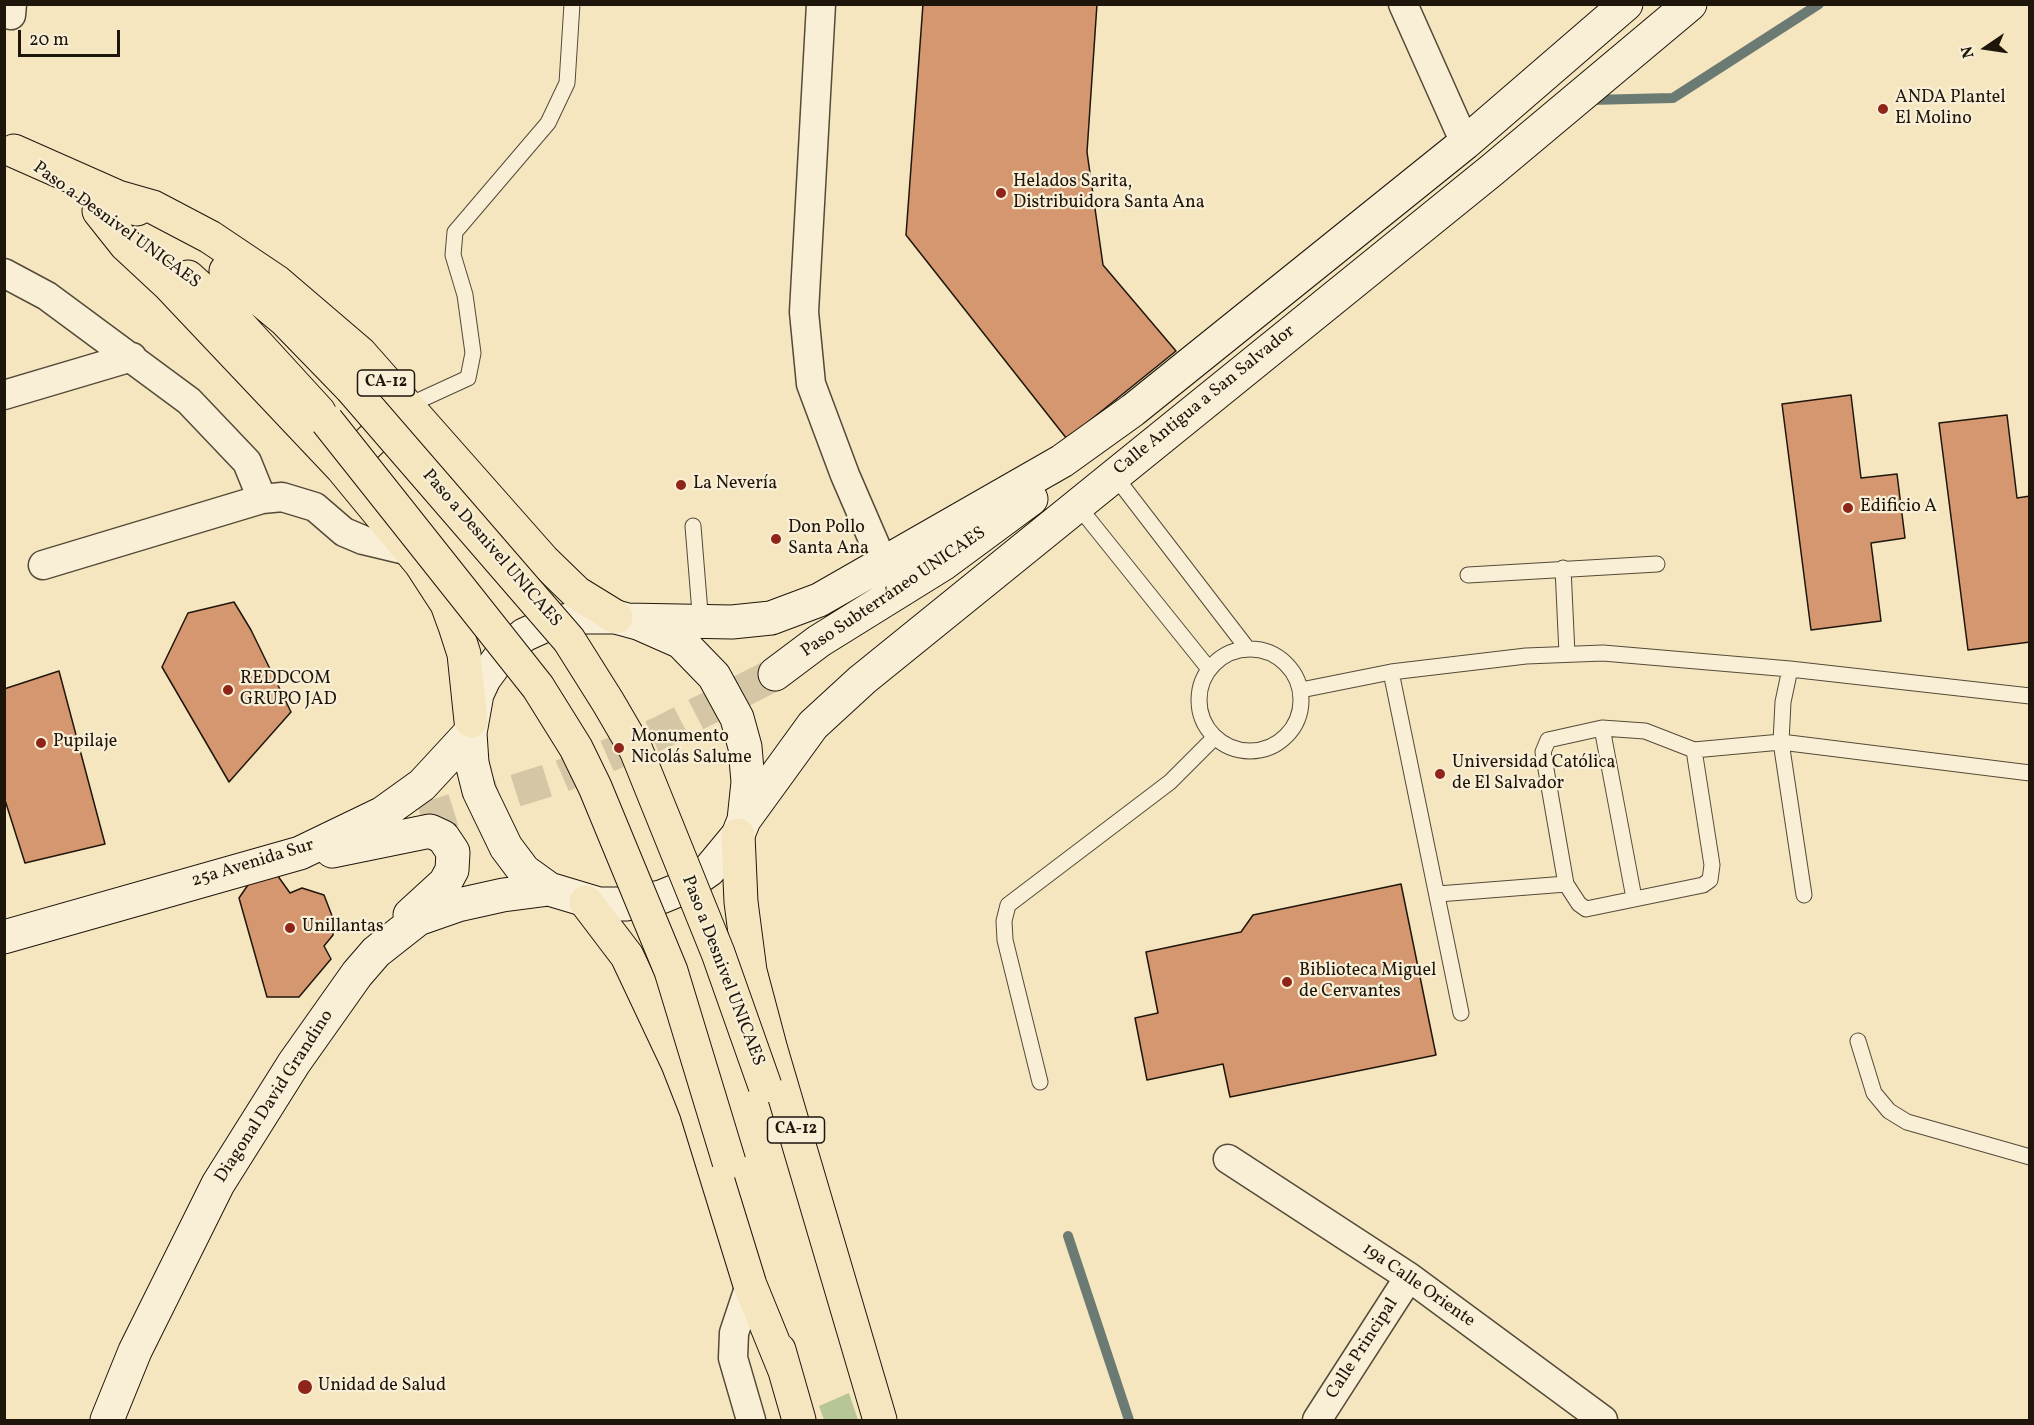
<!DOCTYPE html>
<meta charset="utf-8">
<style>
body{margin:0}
#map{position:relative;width:2034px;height:1425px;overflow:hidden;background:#f5e6c0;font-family:Vollkorn,serif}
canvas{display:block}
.frame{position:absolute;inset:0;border:6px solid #1f160b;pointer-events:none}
.north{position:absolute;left:1956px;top:18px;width:60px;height:60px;-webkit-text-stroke:4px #f8efd6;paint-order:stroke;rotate:257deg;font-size:16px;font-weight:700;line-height:24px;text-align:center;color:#1f160b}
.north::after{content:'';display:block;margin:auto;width:21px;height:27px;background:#1f160b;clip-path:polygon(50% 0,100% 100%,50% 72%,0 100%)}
.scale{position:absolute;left:18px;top:30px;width:102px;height:27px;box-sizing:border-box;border:3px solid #1f160b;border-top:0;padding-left:8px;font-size:18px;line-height:21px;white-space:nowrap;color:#1f160b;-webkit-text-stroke:4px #f8efd6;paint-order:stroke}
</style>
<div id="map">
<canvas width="2034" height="1425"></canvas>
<div class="frame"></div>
<div class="north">N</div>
<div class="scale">20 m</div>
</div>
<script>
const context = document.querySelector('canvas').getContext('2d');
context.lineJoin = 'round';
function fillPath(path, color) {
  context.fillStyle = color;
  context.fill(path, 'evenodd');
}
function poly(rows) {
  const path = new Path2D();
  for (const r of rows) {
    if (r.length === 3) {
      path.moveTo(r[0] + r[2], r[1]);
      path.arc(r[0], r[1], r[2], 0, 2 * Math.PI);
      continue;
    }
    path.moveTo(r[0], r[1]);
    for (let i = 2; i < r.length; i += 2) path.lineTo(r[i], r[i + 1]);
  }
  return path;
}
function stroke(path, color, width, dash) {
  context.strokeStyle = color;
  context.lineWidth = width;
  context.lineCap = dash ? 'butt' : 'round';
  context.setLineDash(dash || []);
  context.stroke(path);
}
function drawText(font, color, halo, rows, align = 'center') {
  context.font = font + ' Vollkorn,serif';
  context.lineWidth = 4.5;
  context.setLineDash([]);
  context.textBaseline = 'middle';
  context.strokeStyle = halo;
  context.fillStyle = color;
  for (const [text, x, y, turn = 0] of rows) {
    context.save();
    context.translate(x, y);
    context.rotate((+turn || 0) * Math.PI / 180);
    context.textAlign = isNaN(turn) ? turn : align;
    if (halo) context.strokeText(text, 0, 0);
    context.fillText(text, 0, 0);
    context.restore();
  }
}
fillPath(poly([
 [849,1393,858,1420,824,1420,819,1406]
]), '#b6c697');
stroke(poly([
 [1589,100,1673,98,1819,4],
 [1068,1236,1129,1420]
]), '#6b7b73', 10);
const building = poly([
 [923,4,1097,4,1087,152,1103,265,1176,351,1067,439,906,235,923,4],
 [1851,395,1861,478,1897,474,1905,538,1871,543,1881,621,1811,630,1782,404,1851,395],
 [2007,415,2017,498,2030,496,2030,642,1968,650,1939,423,2007,415],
 [234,602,251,630,291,712,229,782,162,667,188,613,234,602],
 [59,671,105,844,25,863,4,797,4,689,59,671],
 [275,872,290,893,302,888,324,895,334,921,333,935,324,946,331,959,299,997,267,997,239,898,252,879,275,872],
 [1401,884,1436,1055,1230,1097,1223,1064,1147,1080,1135,1018,1158,1013,1146,952,1241,932,1253,915,1401,884]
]);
fillPath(building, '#d5976f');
stroke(building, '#1f160b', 1.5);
stroke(poly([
 [422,820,562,776,662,732,775,674]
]), '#d5c7a5', 33, [33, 16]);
const service = poly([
 [407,406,468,378,473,353,465,295,453,255,455,232,548,123,567,83,572,4],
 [1114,475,1247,648],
 [1078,506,1209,669],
 [693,526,701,625],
 [1563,568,1567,654],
 [1468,575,1657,564],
 [1250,700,51],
 [1790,669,1783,702,1781,742,1804,895],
 [1391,672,1461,1013],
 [1301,690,1391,672,1526,656,1603,653,1790,669,2030,696],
 [1602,728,1634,898],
 [1694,750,1712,865,1710,880,1703,885,1586,909,1579,904,1566,884,1543,752,1548,740,1602,728,1645,731,1694,750,1781,742,2030,773],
 [1438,894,1566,884],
 [1858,1041,1874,1093,1889,1111,1907,1122,2030,1157],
 [1040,1082,1005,940,1004,921,1008,905,1170,782,1215,737]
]);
const minor = poly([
 [821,4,804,312,811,384,845,475,883,563],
 [1403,4,1465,143],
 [11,15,12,4],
 [4,273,47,296,189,401,247,462,262,499],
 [4,395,132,357],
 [43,565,262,499,282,497,315,507,344,532,363,540,409,551],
 [1228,1159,1409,1277,1603,1420],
 [750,1285,734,1333,733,1358,751,1420],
 [1317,1420,1409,1277]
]);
const secondary = poly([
 [581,617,616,617,638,623,681,642,714,676,737,718,745,747,748,782,744,820,738,835,709,870,683,888,661,897,626,904,599,904,549,889,524,871,506,847,479,791,472,763,470,733,477,694,484,679,503,653,524,635,546,625,581,617],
 [627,620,732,622,771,618,819,600,1062,461,1133,410,1465,143,1626,4],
 [775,674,819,641,943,564,1031,499],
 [744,820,813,725,862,680,1492,170,1690,4],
 [332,851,430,831,443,837,453,852,452,870,445,883,410,915],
 [4,937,300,853,383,813,422,785,470,733],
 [107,1420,135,1351,218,1184,294,1063,357,974,376,952,418,919,458,905,503,895,549,889]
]);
const trunk = poly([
 [14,151,118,197,137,209],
 [118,197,153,207,210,237,277,282,360,353,543,560,577,593,616,617],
 [99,211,126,245,169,285,342,468,421,564,447,604,455,626,464,654,471,721],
 [226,271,285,320,351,388],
 [188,277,233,318,319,412],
 [342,468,406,407],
 [738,835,741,902,750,971,771,1050,880,1420],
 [586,902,627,956,678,1064,696,1110,750,1285,785,1371],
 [779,1350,799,1420]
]);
stroke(service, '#544a38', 17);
stroke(minor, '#544a38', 31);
stroke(secondary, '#1f160b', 35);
stroke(trunk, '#1f160b', 35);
stroke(service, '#f8efd6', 15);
stroke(minor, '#f8efd6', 28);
stroke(secondary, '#f8efd6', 33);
stroke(trunk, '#f5e6c0', 33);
const trunkBridge = poly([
 [351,388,569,640,608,702,636,750,718,953,765,1086],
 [327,421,538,687,576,748,595,787,671,971,729,1162]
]);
stroke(trunkBridge, '#1f160b', 35, []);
stroke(trunkBridge, '#f5e6c0', 33);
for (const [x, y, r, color] of [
 [1883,109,6,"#8f2418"],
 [1001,193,6,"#8f2418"],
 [681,485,6,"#8f2418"],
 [1848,508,6,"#8f2418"],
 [776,539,6,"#8f2418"],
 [228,690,6,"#8f2418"],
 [41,743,6,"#8f2418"],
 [619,748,6,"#8f2418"],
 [1440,774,6,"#8f2418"],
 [290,928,6,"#8f2418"],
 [1287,982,6,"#8f2418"],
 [305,1387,8,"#8f2418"]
]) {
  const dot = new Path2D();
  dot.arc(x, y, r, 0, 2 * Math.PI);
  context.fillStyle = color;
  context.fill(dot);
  stroke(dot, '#f8efd6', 2);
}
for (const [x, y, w] of [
 [386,383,57],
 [796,1130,57]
]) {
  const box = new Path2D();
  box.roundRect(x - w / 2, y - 13, w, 26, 4.5);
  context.fillStyle = '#f8efd6';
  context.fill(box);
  stroke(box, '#1f160b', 1.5);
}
drawText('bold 16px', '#1f160b', null, [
 ["CA-12",386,383],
 ["CA-12",796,1130]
]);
drawText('18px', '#1f160b', '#f8efd6', [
 ["ANDA Plantel",1895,99],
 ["El Molino",1895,120],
 ["Helados Sarita,",1013,183],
 ["Distribuidora Santa Ana",1013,204],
 ["La Nevería",693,485],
 ["Edificio A",1860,508],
 ["Don Pollo",788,529],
 ["Santa Ana",788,550],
 ["REDDCOM",240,680],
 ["GRUPO JAD",240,701],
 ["Monumento",631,738],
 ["Nicolás Salume",631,759],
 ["Pupilaje",53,743],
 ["Universidad Católica",1452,764],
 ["de El Salvador",1452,785],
 ["Unillantas",302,928],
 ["Biblioteca Miguel",1299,972],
 ["de Cervantes",1299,993],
 ["Unidad de Salud",318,1387]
], 'left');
drawText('18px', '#1f160b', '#f8efd6', [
 ["Paso a Desnivel UNICAES",116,226,36],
 ["Calle Antigua a San Salvador",1205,401,-39],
 ["Paso a Desnivel UNICAES",491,549,49],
 ["Paso Subterráneo UNICAES",894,593,-34],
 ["25a Avenida Sur",253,864,-17],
 ["Paso a Desnivel UNICAES",722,971,69],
 ["Diagonal David Grandino",275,1097,-57],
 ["19a Calle Oriente",1418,1286,35],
 ["Calle Principal",1363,1349,-57]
]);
</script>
